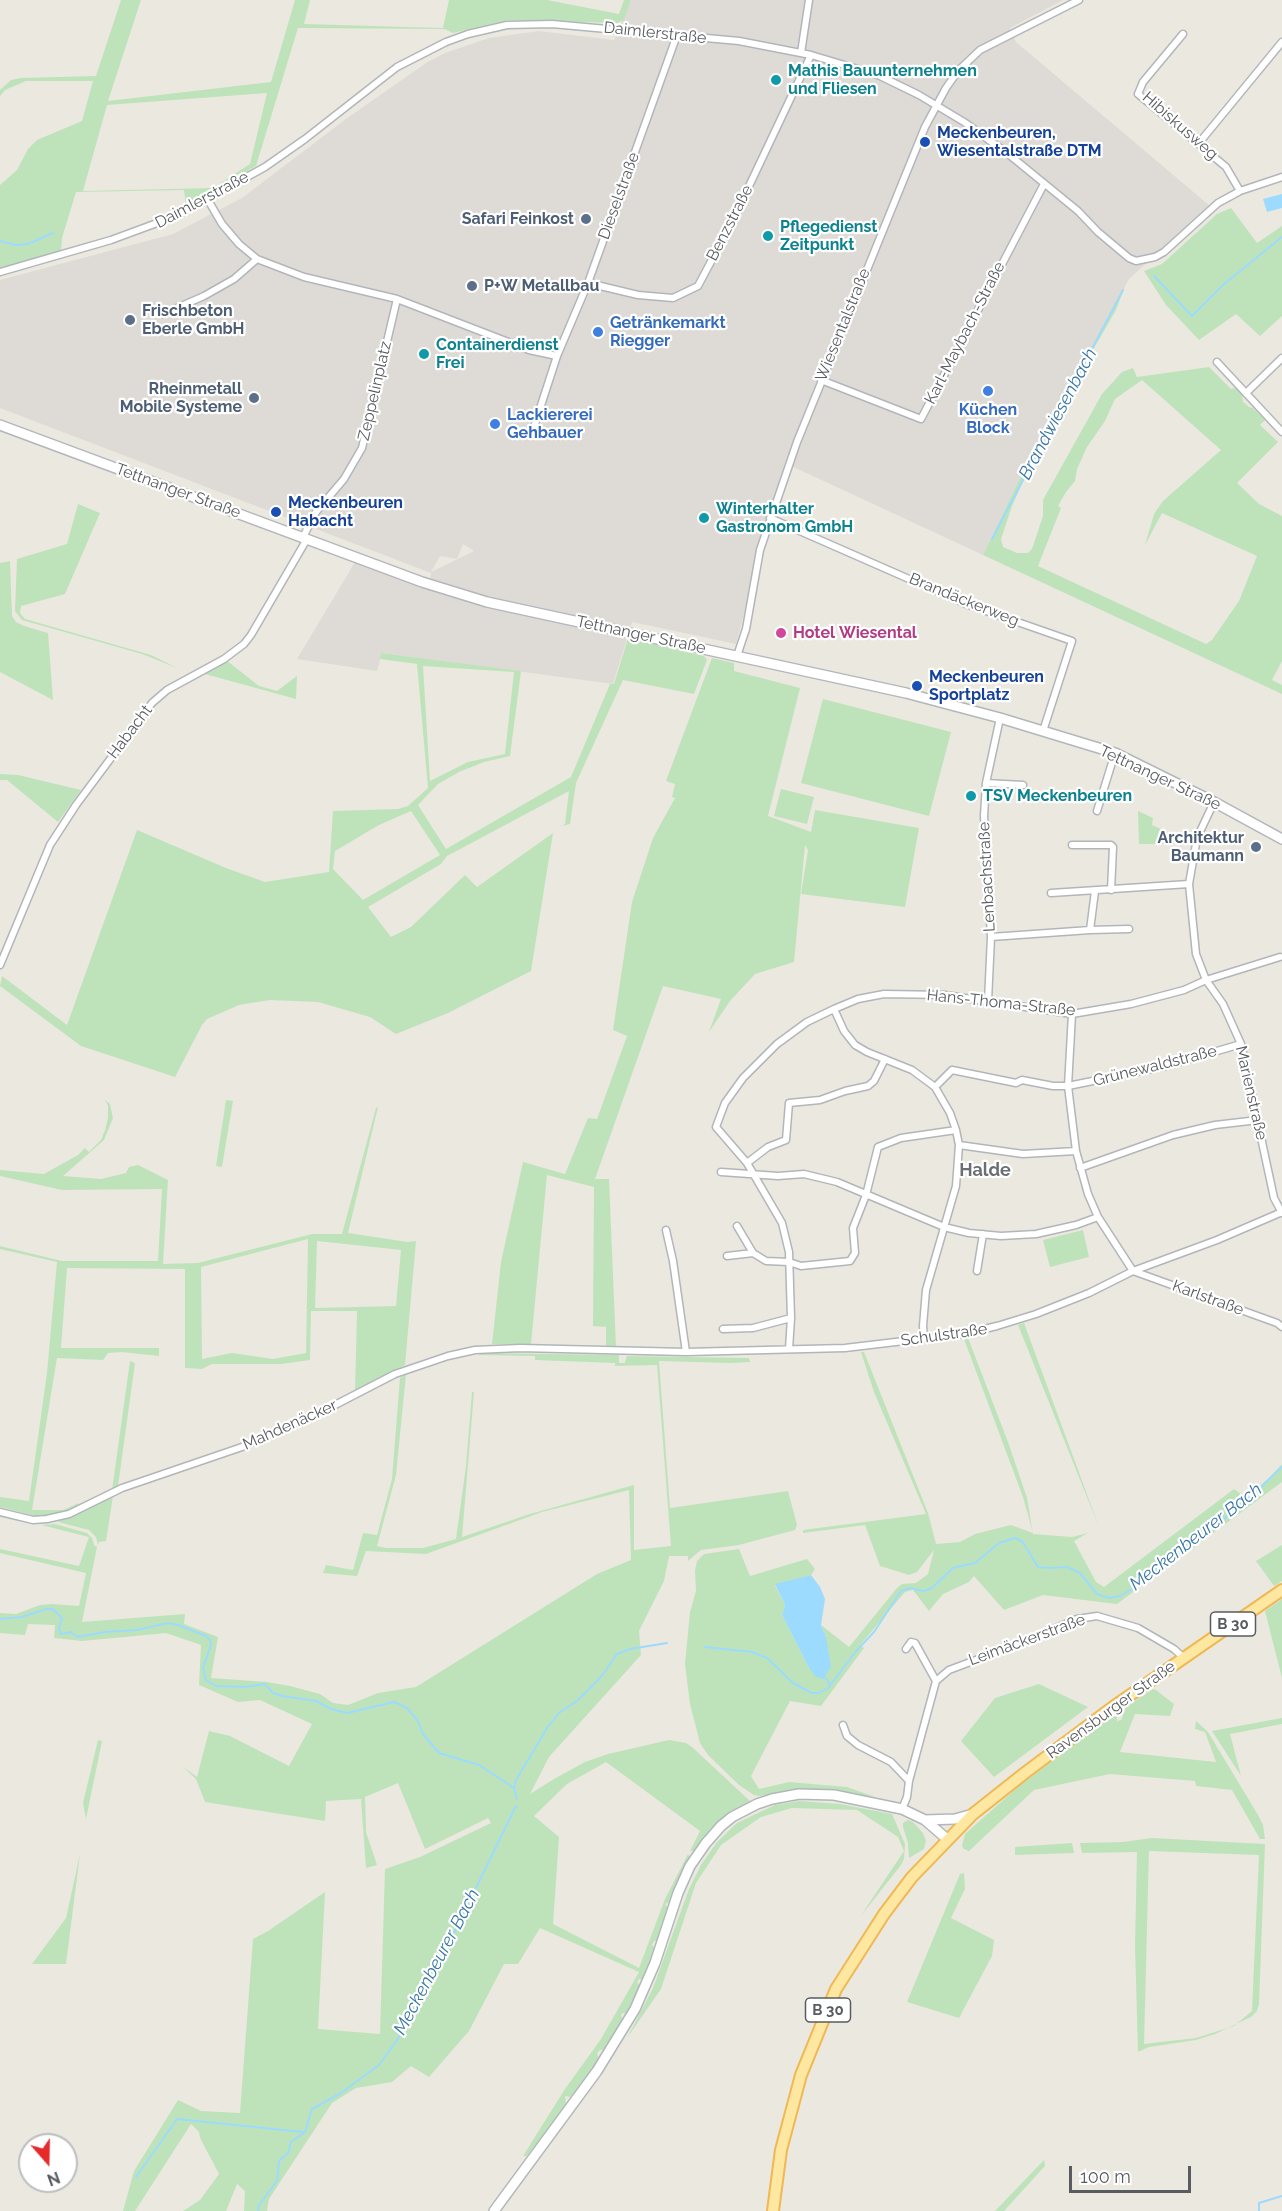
<!DOCTYPE html>
<meta charset="utf-8">
<style>
body{margin:0}
#map{position:relative;width:1282px;height:2211px;overflow:hidden;background:#ebe8df;font-family:Raleway,sans-serif}
canvas{display:block}
.north{position:absolute;left:18px;top:2133px;width:60px;height:60px;box-sizing:border-box;background:#fff;border:2px solid #bcbebf;border-radius:50%;rotate:160deg;font-size:16px;font-weight:700;line-height:24px;text-align:center;color:#585c60}
.north::after{content:'';display:block;margin:auto;width:21px;height:27px;background:#e62a2a;clip-path:polygon(50% 0,100% 100%,50% 72%,0 100%)}
.scale{position:absolute;left:1069px;top:2166px;width:122px;height:27px;box-sizing:border-box;border:3px solid #585c60;border-top:0;padding-left:8px;font-size:18px;line-height:21px;white-space:nowrap;color:#585c60;-webkit-text-stroke:4px #fff;paint-order:stroke}
</style>
<div id="map">
<canvas width="1282" height="2211"></canvas>
<div class="north">N</div>
<div class="scale">100 m</div>
</div>
<script>
const context = document.querySelector('canvas').getContext('2d');
context.lineJoin = 'round';
function fillPath(path, color) {
  context.fillStyle = color;
  context.fill(path, 'evenodd');
}
function poly(rows) {
  const path = new Path2D();
  for (const r of rows) {
    path.moveTo(r[0], r[1]);
    for (let i = 2; i < r.length; i += 2) path.lineTo(r[i], r[i + 1]);
  }
  return path;
}
function stroke(path, color, width, dash) {
  context.strokeStyle = color;
  context.lineWidth = width;
  context.lineCap = dash ? 'butt' : 'round';
  context.setLineDash(dash || []);
  context.stroke(path);
}
function drawText(font, color, halo, rows, align = 'center') {
  context.font = font + ' Raleway,sans-serif';
  context.lineWidth = 4.5;
  context.setLineDash([]);
  context.textBaseline = 'middle';
  context.strokeStyle = halo;
  context.fillStyle = color;
  for (const [text, x, y, turn = 0] of rows) {
    context.save();
    context.translate(x, y);
    context.rotate((+turn || 0) * Math.PI / 180);
    context.textAlign = isNaN(turn) ? turn : align;
    if (halo) context.strokeText(text, 0, 0);
    context.fillText(text, 0, 0);
    context.restore();
  }
}
fillPath(poly([
 [631,0,1063,0,1010,28,1016,42,1210,206,1129,279,1020,478,983,555,785,463,736,644,632,622,613,684,382,653,377,671,297,659,355,562,430,588,431,573,0,408,0,280,173,234,242,198,346,119,426,63,445,53,489,38,539,31,614,40],
 [463,544,474,551,431,572,440,556,457,559]
]), '#dedbd7');
fillPath(poly([
 [121,0,141,0,108,101,271,82,295,0,310,0,304,24,443,28,449,0,547,0,619,14,624,0,631,0,624,20,617,23,508,20,453,33,445,29,298,28,256,166,186,206,184,190,76,192,62,238,61,251,0,267,0,185,17,170,28,149,37,140,82,121,93,81,26,81,5,90,0,96,0,90,11,80,21,78,96,76],
 [267,93,250,164,213,188,83,191,107,105],
 [1231,208,1257,243,1282,226,1282,316,1260,336,1236,314,1199,340,1166,305,1144,271,1162,264,1217,214],
 [1125,286,1116,310,1071,388,1034,457,1012,506,1001,539,1003,547,1017,553,1028,553,1032,549,1043,516,1043,500,1102,394,1122,372,1133,368,1137,377,1209,367,1231,389,1235,388,1242,394,1243,402,1249,407,1253,408,1265,420,1260,425,1278,442,1237,483,1259,504,1282,516,1282,661,1272,680,1282,685,1282,694,983,555,1020,478],
 [1142,380,1221,450,1163,501,1154,514,1145,545,1162,513,1257,556,1239,601,1212,640,1206,644,1038,566,1061,508,1058,506,1066,492,1075,481,1077,469,1087,447,1105,421,1115,399],
 [78,504,100,513,65,594,21,606,20,613,25,619,151,655,177,668,142,654,22,620,15,611,17,559,67,544],
 [10,561,12,616,16,622,24,626,48,633,53,700,0,672,0,563],
 [628,638,704,656,707,660,694,694,623,680,576,783,570,824,562,826,565,824,569,791,447,856,441,864,368,907,391,937,411,927,465,875,477,887,553,833,531,971,448,1013,396,1034,370,1017,318,1002,270,1000,239,1005,207,1019,202,1025,175,1077,81,1046,0,986,2,976,67,1025,137,830,226,868,265,882,329,872,333,811,398,809,408,806,428,788,417,664,380,659,381,653,521,671,510,756,484,762,459,772,438,784,418,805,446,849,571,777,610,684,614,684],
 [423,666,514,672,505,754,468,762,430,781],
 [411,811,440,855,363,900,333,869,335,851,379,825],
 [712,658,734,663,734,671,800,688,768,816,811,832,815,810,919,828,905,907,801,894,808,850,805,845,794,962,755,974,730,1001,709,1032,721,999,663,986,595,1179,609,1179,616,1347,608,1347,606,1345,606,1327,593,1326,594,1187,547,1175,531,1344,492,1344,501,1262,523,1162,565,1174,588,1118,597,1119,627,1036,613,1030,632,902,653,838,675,798,672,797,675,784,666,781],
 [226,660,259,686,277,691,297,676,296,699,205,674],
 [823,699,951,732,929,816,801,783],
 [0,774,18,775,81,790,58,822,7,780,0,780],
 [781,789,814,797,807,824,774,816],
 [1138,811,1153,818,1152,825,1170,833,1187,832,1186,844,1139,844],
 [105,1100,110,1104,113,1118,104,1140,63,1176,101,1179,126,1173,129,1167,138,1165,168,1180,163,1264,198,1263,312,1234,342,1234,376,1108,378,1107,348,1233,408,1242,416,1241,405,1365,355,1391,357,1311,311,1311,310,1360,281,1364,212,1364,202,1369,185,1368,185,1269,67,1268,61,1348,159,1348,159,1356,122,1352,108,1353,103,1360,57,1358,32,1510,63,1510,79,1503,76,1508,63,1513,51,1516,35,1516,0,1507,0,1497,29,1501,47,1373,57,1262,0,1249,0,1246,62,1261,158,1261,162,1189,62,1190,0,1176,0,1170,44,1174,78,1155,85,1148,89,1152,101,1140,105,1130,108,1118,108,1106],
 [308,1239,306,1353,273,1359,232,1353,202,1359,201,1267],
 [317,1241,401,1250,396,1306,315,1308],
 [226,1100,233,1101,222,1167,216,1166],
 [1083,1230,1089,1257,1050,1267,1043,1240],
 [1024,1323,1099,1527,1018,1325],
 [968,1338,1008,1442,1027,1498,1033,1534,1072,1537,1088,1533,1074,1541,1096,1582,1104,1587,1234,1489,1241,1494,1221,1512,1254,1494,1282,1464,1282,1482,1117,1604,1043,1595,1004,1610,974,1576,969,1582,943,1594,929,1611,913,1590,905,1592,860,1645,864,1648,821,1706,790,1701,751,1776,759,1789,789,1782,847,1787,875,1797,809,1789,759,1796,754,1795,739,1785,708,1755,700,1743,690,1704,685,1664,690,1612,696,1591,695,1571,697,1561,704,1554,739,1549,750,1576,807,1559,815,1569,811,1575,775,1585,785,1605,782,1615,809,1668,826,1637,821,1625,849,1647,897,1588,902,1584,916,1583,928,1574,934,1550,917,1572,909,1575,880,1566,865,1525,803,1533,803,1530,926,1514,874,1392,861,1352,864,1352,928,1513,936,1544,960,1542,975,1534,1011,1525,1033,1533,1023,1497,964,1339],
 [483,1353,619,1355,619,1363,625,1363,627,1356,749,1358,750,1362,730,1363,659,1361,670,1508,788,1491,797,1525,795,1530,739,1545,701,1550,688,1561,688,1556,669,1556,664,1581,639,1631,641,1655,549,1757,530,1794,554,1779,585,1762,608,1754,669,1740,686,1743,692,1747,750,1801,728,1816,696,1851,690,1851,700,1831,606,1762,567,1784,534,1816,559,1837,553,1924,639,1968,665,1899,688,1854,691,1859,672,1901,665,1904,668,1908,658,1942,654,1941,652,1945,656,1949,644,1980,639,1979,637,1982,641,1987,628,2014,622,2013,621,2016,624,2020,605,2050,600,2050,597,2053,599,2059,571,2097,565,2096,566,2105,527,2156,523,2156,565,2089,601,2039,639,1972,540,1928,518,1964,504,1964,469,2031,429,2077,411,2066,392,2082,356,2088,332,2103,269,2199,267,2211,244,2211,245,2191,237,2184,226,2211,183,2211,200,2200,219,2174,200,2138,199,2132,191,2124,135,2211,123,2211,134,2171,178,2100,201,2111,240,2113,253,1939,268,1931,325,1892,318,2029,380,2034,385,1869,420,1857,491,1823,488,1818,425,1849,398,1783,365,1797,366,1832,377,1865,366,1868,361,1799,326,1801,325,1821,205,1802,196,1779,182,1766,197,1777,209,1731,230,1736,289,1766,312,1724,260,1700,238,1702,199,1685,201,1645,166,1633,82,1641,54,1638,55,1625,28,1624,25,1635,0,1633,0,1613,16,1614,40,1605,52,1604,79,1606,86,1573,0,1553,0,1549,79,1566,89,1537,41,1525,55,1524,87,1533,92,1538,94,1545,97,1547,82,1622,185,1614,184,1624,218,1637,211,1678,267,1682,290,1686,320,1694,333,1703,348,1705,378,1693,416,1687,597,1574,631,1560,629,1490,542,1512,426,1554,366,1551,357,1576,323,1573,326,1565,353,1570,363,1533,377,1535,392,1479,400,1378,406,1374,396,1475,377,1546,386,1548,423,1548,456,1539,466,1466,472,1392,474,1392,462,1537,530,1514,634,1485,634,1550,671,1546,657,1365,615,1366,615,1363,535,1360,535,1356,478,1355],
 [130,1361,135,1363,118,1486,112,1490,82,1505,83,1502,112,1490],
 [113,1496,106,1541,99,1542,98,1545,96,1537,89,1530,58,1522],
 [1282,1545,1282,1581,1274,1586,1256,1561],
 [1282,1599,1282,1678,1265,1611],
 [1039,1684,1088,1707,994,1777,961,1741,995,1698],
 [1153,1689,1156,1690,1174,1704,1170,1716,1135,1714,1120,1752,1216,1762,1205,1732,1195,1729,1196,1721,1208,1732,1258,1815,1263,1825,1265,1839,1260,1839,1232,1790,1196,1786,1195,1781,1110,1774,1034,1790,969,1851,964,1849,962,1846,965,1834,1019,1786,1112,1715,1117,1714,1117,1721,1121,1720,1126,1707],
 [1282,1718,1282,1724,1230,1734,1241,1776,1212,1731],
 [98,1740,102,1741,86,1819,83,1803],
 [799,1801,840,1804,892,1814,905,1844,904,1859,901,1865,860,1917,904,1851,898,1837,857,1810,792,1808,761,1817,721,1845,696,1883,661,1989,627,2038,653,1988,689,1889,701,1865,717,1842,737,1823,775,1805],
 [908,1820,913,1822,923,1833,926,1841,924,1849,909,1858,908,1843,903,1827,903,1823],
 [1152,1838,1265,1844,1259,2004,1257,2011,1251,2017,1215,2034,1196,2040,1149,2047,1138,2052,1135,1946,1137,1852,1082,1853,1080,1843,1123,1842],
 [1149,1851,1259,1855,1252,2011,1234,2026,1196,2038,1144,2044],
 [1072,1843,1074,1853,1015,1855,1015,1847],
 [80,1854,66,1964,32,1964,66,1918],
 [964,1873,965,1889,951,1918,994,1940,992,1956,959,2018,907,2002,960,1874],
 [1044,2160,1045,2166,1004,2211,995,2211]
]), '#bee3bb');
fillPath(poly([
 [1282,194,1282,208,1267,212,1263,199],
 [811,1575,820,1587,825,1599,821,1625,826,1637,831,1667,823,1679,816,1677,809,1668,782,1615,785,1605,775,1584]
]), '#9cdbfe');
stroke(poly([
 [0,241,16,245,28,244,53,233],
 [1154,276,1192,316,1224,284,1282,237],
 [992,539,1123,290],
 [0,1619,22,1617,46,1609,53,1609,62,1618,59,1628,61,1634,71,1632,77,1637,105,1632,137,1630,168,1623,178,1625,206,1636,210,1640,211,1645,203,1668,206,1680,216,1686,245,1687,265,1684,273,1693,282,1696,316,1701,331,1709,347,1713,394,1702,407,1708,418,1721,423,1734,439,1753,479,1765,514,1788],
 [705,1647,752,1652,767,1658,793,1683,812,1693,819,1693,828,1688,857,1650,874,1632,901,1591,910,1588,923,1591,932,1588,953,1568,975,1563,999,1543,1015,1538,1022,1541,1038,1567,1050,1568,1067,1567,1080,1573,1097,1594,1109,1598,1120,1596,1139,1585,1238,1508,1282,1467],
 [825,1677,830,1685],
 [517,1799,514,1788,516,1780,547,1728,559,1713,577,1701,601,1677,617,1654,630,1649,667,1643],
 [136,2177,177,2119,303,2132],
 [258,2211,259,2205,277,2181,279,2161,288,2153,291,2142,305,2132,312,2109,341,2093,379,2065,412,2019,516,1806],
 [1259,2211,1259,2203,1282,2196]
]), '#9cdbfe', 2);
const street = poly([
 [1183,34,1143,82,1138,94,1226,167,1240,191],
 [801,53,809,0],
 [1199,143,1282,42],
 [208,200,222,224,239,244,257,259,304,277,397,299,529,350,557,356,588,283,677,35],
 [0,272,111,240,176,216,265,167,305,139,397,67,446,42,468,34,507,25,552,24,739,41,811,55,878,75,919,95,964,122,1007,153,1078,211,1098,232,1129,258,1136,261,1155,257,1164,252,1218,203,1240,191,1282,177],
 [588,283,638,295,673,298,698,286,733,220,811,55],
 [163,314,204,296,234,279,257,259],
 [1217,362,1282,432],
 [821,380,921,419,1044,184],
 [1246,393,1282,358],
 [534,427,557,356],
 [770,518,966,604,1072,641,1043,731],
 [303,537,316,512,344,479,362,448,397,299],
 [737,656,746,629,760,550,797,442,925,127,946,88,958,71,980,50,1079,0],
 [986,783,1023,785],
 [1214,802,1197,838,1189,884,1196,954,1206,980,1223,1004,1241,1044,1274,1198,1282,1213],
 [1097,811,1115,753],
 [1072,845,1111,845,1113,847,1111,890],
 [1051,893,1189,884],
 [1090,930,1129,929],
 [991,937,1090,930,1095,891],
 [0,965,50,845,76,805,152,703,167,690,224,659,244,644,251,635,307,539],
 [988,1001,991,937,984,816,986,783,1000,718],
 [834,1009,844,1031,855,1045,867,1052,912,1070,935,1087,950,1113,956,1130,959,1145,956,1186,926,1290,923,1326,924,1338],
 [1072,1014,1068,1086,1076,1151,1088,1194,1098,1217,1133,1271],
 [935,1087,952,1070,1016,1083,1022,1080,1053,1086,1068,1086,1166,1066,1241,1044],
 [959,1145,1023,1154,1076,1151],
 [747,1163,768,1147,786,1140,789,1103,820,1100,845,1091,868,1086,874,1081,885,1059],
 [1080,1168,1173,1135,1215,1125,1258,1120],
 [721,1172,778,1176,804,1174,837,1182,944,1227,969,1233,1001,1236,1036,1234,1076,1225,1098,1217],
 [737,1226,753,1253],
 [666,1230,673,1261,686,1352],
 [727,1256,753,1253,766,1261,789,1262,801,1266,850,1261,855,1253,853,1228,866,1195,878,1147,901,1138,956,1130],
 [977,1271,983,1234],
 [1133,1271,1277,1323,1282,1327],
 [723,1329,753,1328,791,1318],
 [789,1349,791,1318,789,1252,782,1223,747,1163,716,1127,725,1103,743,1078,777,1044,807,1022,834,1009,858,999,884,994,945,995,1072,1014,1131,1004,1184,990,1206,980,1280,957],
 [0,1512,33,1520,47,1519,69,1514,122,1488,242,1447,333,1406,395,1374,448,1356,475,1350,520,1348,686,1352,845,1348,963,1334,997,1326,1036,1314,1089,1293,1133,1271,1217,1240,1282,1212],
 [906,1649,911,1642,915,1643,936,1681],
 [843,1725,847,1736,858,1745,891,1762,909,1781],
 [902,1809,907,1797,909,1781,936,1681,949,1670,1024,1642,1077,1619,1097,1616,1138,1628,1174,1649,1184,1658]
]);
const secondary = poly([
 [0,425,422,582,487,602,906,693,1000,718,1115,753,1214,802,1282,839],
 [925,1820,955,1819,973,1814],
 [494,2211,597,2071,635,2009,655,1963,678,1893,690,1866,706,1843,721,1826,732,1817,757,1804,772,1799,799,1794,834,1795,902,1809,925,1820,947,1839]
]);
const primary = poly([
 [773,2211,781,2150,801,2075,836,1989,884,1914,912,1877,973,1814,1026,1772,1113,1707,1282,1590]
]);
stroke(street, '#b2b6ba', 9);
stroke(secondary, '#b3b7bc', 12);
stroke(primary, '#efb854', 14);
stroke(street, '#fff', 6);
stroke(secondary, '#fff', 9);
stroke(primary, '#fee8a1', 10);
for (const [x, y, r, color] of [
 [776,80,6,"#0f9aa8"],
 [925,142,6,"#1a4fb4"],
 [586,219,6,"#5c6f8a"],
 [768,236,6,"#0f9aa8"],
 [472,286,6,"#5c6f8a"],
 [130,320,6,"#5c6f8a"],
 [598,332,6,"#3f7fe0"],
 [424,354,6,"#0f9aa8"],
 [988,391,6,"#3f7fe0"],
 [254,398,6,"#5c6f8a"],
 [495,424,6,"#3f7fe0"],
 [276,512,6,"#1a4fb4"],
 [704,518,6,"#0f9aa8"],
 [781,633,6,"#d1479c"],
 [917,686,6,"#1a4fb4"],
 [971,796,6,"#0f9aa8"],
 [1256,847,6,"#5c6f8a"]
]) {
  const dot = new Path2D();
  dot.arc(x, y, r, 0, 2 * Math.PI);
  context.fillStyle = color;
  context.fill(dot);
  stroke(dot, '#fff', 2);
}
for (const [x, y, w] of [
 [1233,1624,45],
 [828,2010,45]
]) {
  const box = new Path2D();
  box.roundRect(x - w / 2, y - 12, w, 24, 4.5);
  context.fillStyle = '#fff';
  context.fill(box);
  stroke(box, '#585c60', 1.5);
}
drawText('bold 15px', '#585c60', null, [
 ["B 30",1233,1624],
 ["B 30",828,2010]
]);
drawText('16px', '#585c60', '#fff', [
 ["Daimlerstraße",655,33,6],
 ["Hibiskusweg",1180,126,41],
 ["Dieselstraße",619,196,-70],
 ["Daimlerstraße",202,200,-28],
 ["Benzstraße",730,223,-63],
 ["Wiesentalstraße",843,325,-68],
 ["Karl-Maybach-Straße",965,333,-63],
 ["Zeppelinplatz",375,391,-77],
 ["Tettnanger Straße",178,491,20],
 ["Brandäckerweg",964,600,22],
 ["Tettnanger Straße",641,635,12],
 ["Habacht",130,732,-53],
 ["Tettnanger Straße",1160,778,25],
 ["Lenbachstraße",987,877,-93],
 ["Hans-Thoma-Straße",1001,1003,6],
 ["Grünewaldstraße",1155,1066,-14],
 ["Marienstraße",1251,1093,77],
 ["Karlstraße",1208,1298,20],
 ["Schulstraße",944,1335,-8],
 ["Mahdenäcker",290,1425,-24],
 ["Leimäckerstraße",1027,1640,-20],
 ["Ravensburger Straße",1111,1710,-36]
]);
drawText('bold 16px', '#0d838f', '#fff', [
 ["Mathis Bauunternehmen",788,71],
 ["und Fliesen",788,89],
 ["Pflegedienst",780,227],
 ["Zeitpunkt",780,245],
 ["Containerdienst",436,345],
 ["Frei",436,363],
 ["Winterhalter",716,509],
 ["Gastronom GmbH",716,527],
 ["TSV Meckenbeuren",983,796]
], 'left');
drawText('bold 16px', '#164399', '#fff', [
 ["Meckenbeuren,",937,133],
 ["Wiesentalstraße DTM",937,151],
 ["Meckenbeuren",288,503],
 ["Habacht",288,521],
 ["Meckenbeuren",929,677],
 ["Sportplatz",929,695]
], 'left');
drawText('bold 16px', '#4e5e75', '#fff', [
 ["Safari Feinkost",574,219],
 ["P+W Metallbau",484,286,"left"],
 ["Frischbeton",142,311,"left"],
 ["Eberle GmbH",142,329,"left"],
 ["Rheinmetall",242,389],
 ["Mobile Systeme",242,407],
 ["Architektur",1244,838],
 ["Baumann",1244,856]
], 'right');
drawText('bold 16px', '#366cbe', '#fff', [
 ["Getränkemarkt",610,323],
 ["Riegger",610,341],
 ["Küchen",988,410,"center"],
 ["Block",988,428,"center"],
 ["Lackiererei",507,415],
 ["Gehbauer",507,433]
], 'left');
drawText('bold 16px', '#b23c85', '#fff', [
 ["Hotel Wiesental",793,633]
], 'left');
drawText('italic 18px', '#3976a6', '#fff', [
 ["Brandwiesenbach",1058,414,-62],
 ["Meckenbeurer Bach",1196,1537,-38],
 ["Meckenbeurer Bach",437,1962,-62]
]);
drawText('bold 18px', '#696e72', '#fff', [
 ["Halde",985,1171]
]);
</script>
